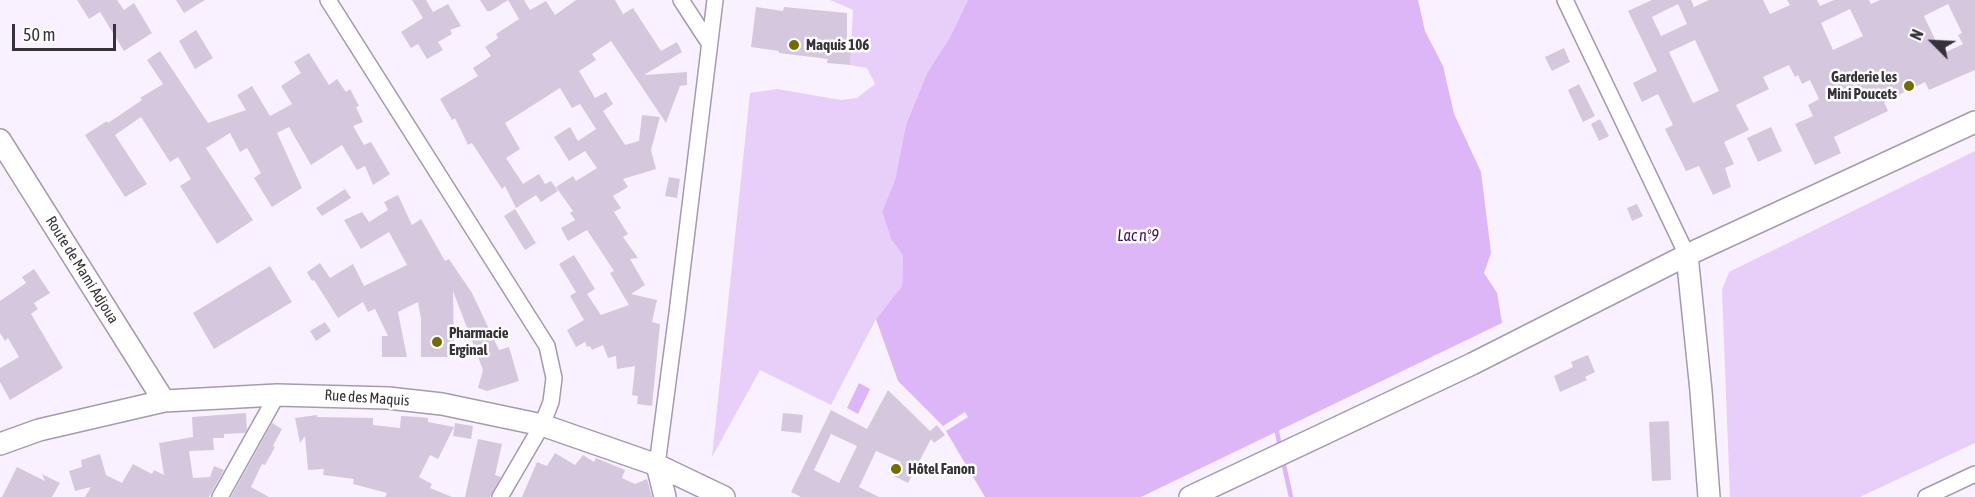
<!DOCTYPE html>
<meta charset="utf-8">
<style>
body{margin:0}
#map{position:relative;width:1975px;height:497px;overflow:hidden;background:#f9f1ff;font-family:"Asap Condensed",sans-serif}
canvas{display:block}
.north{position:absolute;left:1903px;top:12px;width:60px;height:60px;-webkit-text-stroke:4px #fff;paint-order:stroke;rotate:294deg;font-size:16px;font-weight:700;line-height:24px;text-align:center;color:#37323a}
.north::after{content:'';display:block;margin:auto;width:21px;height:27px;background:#37323a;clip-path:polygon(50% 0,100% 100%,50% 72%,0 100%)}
.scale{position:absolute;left:12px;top:24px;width:104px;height:27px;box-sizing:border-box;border:3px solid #37323a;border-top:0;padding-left:8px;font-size:18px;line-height:21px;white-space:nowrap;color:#37323a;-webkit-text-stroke:4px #fff;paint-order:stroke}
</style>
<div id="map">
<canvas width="1975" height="497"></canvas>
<div class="north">N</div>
<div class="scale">50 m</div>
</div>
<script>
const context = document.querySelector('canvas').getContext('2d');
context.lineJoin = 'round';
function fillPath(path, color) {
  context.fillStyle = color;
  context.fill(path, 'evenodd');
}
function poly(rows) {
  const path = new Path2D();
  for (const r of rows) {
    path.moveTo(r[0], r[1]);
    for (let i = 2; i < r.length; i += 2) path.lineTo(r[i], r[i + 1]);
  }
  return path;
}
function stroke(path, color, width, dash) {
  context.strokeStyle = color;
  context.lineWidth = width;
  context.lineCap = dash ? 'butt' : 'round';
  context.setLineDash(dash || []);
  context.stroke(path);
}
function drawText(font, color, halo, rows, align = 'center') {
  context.font = font + ' "Asap Condensed",sans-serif';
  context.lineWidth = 5;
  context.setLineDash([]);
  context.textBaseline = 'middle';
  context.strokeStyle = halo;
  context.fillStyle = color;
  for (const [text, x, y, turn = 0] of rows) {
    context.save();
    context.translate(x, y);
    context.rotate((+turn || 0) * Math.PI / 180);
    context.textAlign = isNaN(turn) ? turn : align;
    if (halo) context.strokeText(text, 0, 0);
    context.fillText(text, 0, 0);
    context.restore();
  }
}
fillPath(poly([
 [830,0,968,0,949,39,927,73,906,123,895,180,882,212,891,239,903,256,902,286,876,319,831,405,760,370,712,457,750,93,777,89,841,100,857,98,875,84,867,68,850,65,853,10],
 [1975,151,1975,443,1860,497,1730,497,1722,290,1729,272]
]), '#e8cff9');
fillPath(poly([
 [968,0,1418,0,1425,31,1443,66,1454,114,1481,172,1491,253,1484,273,1497,293,1502,323,1141,497,985,497,943,426,898,381,876,319,902,286,903,256,891,239,882,212,895,180,906,124,927,73,949,39],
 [859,383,870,389,858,414,847,408]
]), '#ddb6f8');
fillPath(poly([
 [965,412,968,417,946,431,943,426]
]), '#f9f1ff');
stroke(poly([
 [1277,432,1280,447],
 [1283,461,1291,497]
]), '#ddb6f8', 4.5);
fillPath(poly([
 [77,0,117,0,124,10,134,3,152,33,124,51,100,12,89,19],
 [176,0,205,0,184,13],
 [412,0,426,0,433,12,448,4,461,26,450,30,452,34,438,42,443,50,427,59,418,44,411,48,401,32,423,18],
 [480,0,524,0,530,10,546,1,555,15,576,0,615,0,623,14,633,8,661,51,677,42,682,52,644,75,687,72,687,85,680,86,666,123,611,41,592,54,596,60,579,71,595,98,606,92,613,104,603,111,625,145,639,141,642,115,660,117,651,150,656,169,623,179,628,187,613,196,621,208,614,212,628,234,623,237,638,258,630,259,645,285,631,294,657,300,652,322,660,324,652,406,637,404,638,396,632,395,635,366,617,369,616,356,608,358,603,345,592,350,590,346,587,347,585,342,576,347,567,330,584,320,570,296,576,292,559,264,574,255,595,289,587,294,601,315,629,305,610,273,614,271,587,230,568,241,561,228,575,220,570,213,573,211,556,187,573,176,576,181,597,168,585,151,569,161,554,137,570,127,578,141,596,129,580,104,572,108,560,88,505,123,520,149,506,158,523,184,539,174,545,184,551,181,558,191,541,202,536,195,516,208,505,186,502,189,472,143,468,145,455,118,452,120,440,99,478,76,473,68,491,56,485,47,498,38,496,34,519,19,508,0,491,11,487,11],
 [1652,0,1691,0,1694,7,1709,0,1763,0,1770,14,1790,5,1787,0,1817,0,1820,6,1834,0,1869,0,1871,4,1880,0,1975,0,1975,70,1929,90,1925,82,1884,102,1888,111,1834,137,1841,153,1815,165,1795,124,1813,116,1808,105,1819,99,1810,80,1802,84,1798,75,1795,77,1789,65,1763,77,1769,89,1736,105,1749,130,1724,142,1734,164,1725,168,1731,187,1713,195,1699,166,1686,171,1665,129,1673,125,1658,94,1642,102,1633,83,1657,71,1628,11],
 [1678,4,1687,24,1661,36,1652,17],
 [1948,4,1962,33,1958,35,1963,44,1942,54,1924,16],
 [1850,9,1863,36,1833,50,1821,23],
 [1695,40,1719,91,1693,103,1669,52],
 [756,7,783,11,784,7,847,13,847,40,852,41,850,65,827,63,828,59,779,53,779,51,751,47],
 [196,30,213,58,195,69,179,41],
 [1564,48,1570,62,1552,71,1545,57],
 [160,51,208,123,246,110,237,95,252,86,270,116,292,104,281,86,301,73,294,62,309,53,329,85,337,79,346,92,350,89,359,106,356,107,363,122,353,126,364,145,371,142,390,174,373,185,365,166,357,170,342,145,311,165,289,127,277,133,302,188,272,207,254,178,261,173,247,148,240,152,230,133,206,148,253,220,217,244,180,186,191,179,178,157,170,162,141,117,115,135,147,184,125,197,85,135,107,121,108,123,142,100,140,98,163,84,147,60],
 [1579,84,1595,116,1583,122,1568,90],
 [1600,119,1609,136,1599,141,1591,124],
 [1771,127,1782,151,1758,162,1747,138],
 [669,177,680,179,677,198,665,196],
 [345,189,351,198,322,216,316,208],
 [398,195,412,225,421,219,445,261,449,259,472,293,499,350,509,347,519,381,487,391,478,388,483,370,453,291,454,357,421,357,421,319,418,302,398,312,407,357,382,357,382,336,388,336,375,309,368,312,363,302,338,318,314,280,312,281,307,272,320,263,330,278,353,264,364,286,407,265,389,232,361,249,344,220,362,212,369,222,388,210,384,202],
 [1637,204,1643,216,1632,221,1627,208],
 [515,209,536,243,525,250,504,216],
 [270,266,292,302,214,349,193,313],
 [34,269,50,293,34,303,38,309,31,314,63,368,10,400,0,382,0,368,19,357,8,338,5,341,0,333,0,301,26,283,22,277],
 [325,322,331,331,316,341,310,331],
 [1588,355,1595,372,1585,377,1587,380,1560,392,1554,376,1573,367,1571,362],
 [888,390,930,431,937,425,945,435,934,443,931,439,908,483,894,476,901,462,876,451,859,487,879,497,801,497,791,492,831,410,867,429],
 [831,434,857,446,839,483,814,470],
 [246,413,247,430,245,433,224,434,224,438,213,438,214,450,189,451,193,478,210,477,214,466,224,470,209,497,85,497,91,487,75,491,69,471,82,467,81,460,100,454,106,475,122,483,133,464,152,474,154,470,164,475,159,443,193,437,192,417],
 [783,413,803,415,801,433,781,431],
 [317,415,317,417,373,418,373,425,400,428,401,416,419,417,428,418,428,422,454,427,438,459,430,455,419,477,432,484,430,488,452,497,385,497,387,493,353,484,354,479,323,475,324,469,308,470,305,436,300,443,295,418],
 [1669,421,1671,480,1652,481,1649,422],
 [272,423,282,429,273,446,275,447,265,465,262,464,251,487,269,497,231,497],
 [455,423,473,426,471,439,453,436],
 [478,439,502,444,495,475,501,477,490,497,465,497],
 [555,453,575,465,583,455,594,462,596,458,625,470,622,478,635,484,647,479,652,497,522,497,537,462,547,466],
 [17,467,45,481,42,474,60,483,52,497,2,497]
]), '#d5c8de');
const street = poly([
 [328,0,547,346,554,378,551,402,542,425,500,497],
 [681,0,709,43],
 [1565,0,1687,255],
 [657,465,677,313,715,0],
 [220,497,277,395],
 [1926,497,1975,474]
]);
const secondary = poly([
 [0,140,164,401],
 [1687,255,1701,391,1709,497],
 [0,444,39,430,164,401,277,395,388,398,442,404,542,425,657,465,724,497],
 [657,465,665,497],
 [1190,497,1472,364,1687,255,1975,122]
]);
stroke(street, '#a69aae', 18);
stroke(secondary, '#a69aae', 24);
stroke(street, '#fff', 15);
stroke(secondary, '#fff', 21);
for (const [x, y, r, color] of [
 [794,45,6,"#756900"],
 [1909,86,6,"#756900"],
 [437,342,6,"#756900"],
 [896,469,6,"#756900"]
]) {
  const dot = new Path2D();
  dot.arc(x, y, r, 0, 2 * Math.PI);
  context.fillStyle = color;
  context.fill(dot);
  stroke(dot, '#fff', 2);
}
drawText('bold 15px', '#37323a', '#fff', [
 ["Maquis 106",806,45],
 ["Garderie les",1897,77,"right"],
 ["Mini Poucets",1897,94,"right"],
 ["Pharmacie",449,333],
 ["Erginal",449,350],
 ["Hôtel Fanon",908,469]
], 'left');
drawText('15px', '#37323a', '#fff', [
 ["Route de Mami Adjoua",82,270,58],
 ["Rue des Maquis",367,398,4]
]);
drawText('italic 16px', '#420e5b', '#fff', [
 ["Lac n°9",1138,236]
]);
</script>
